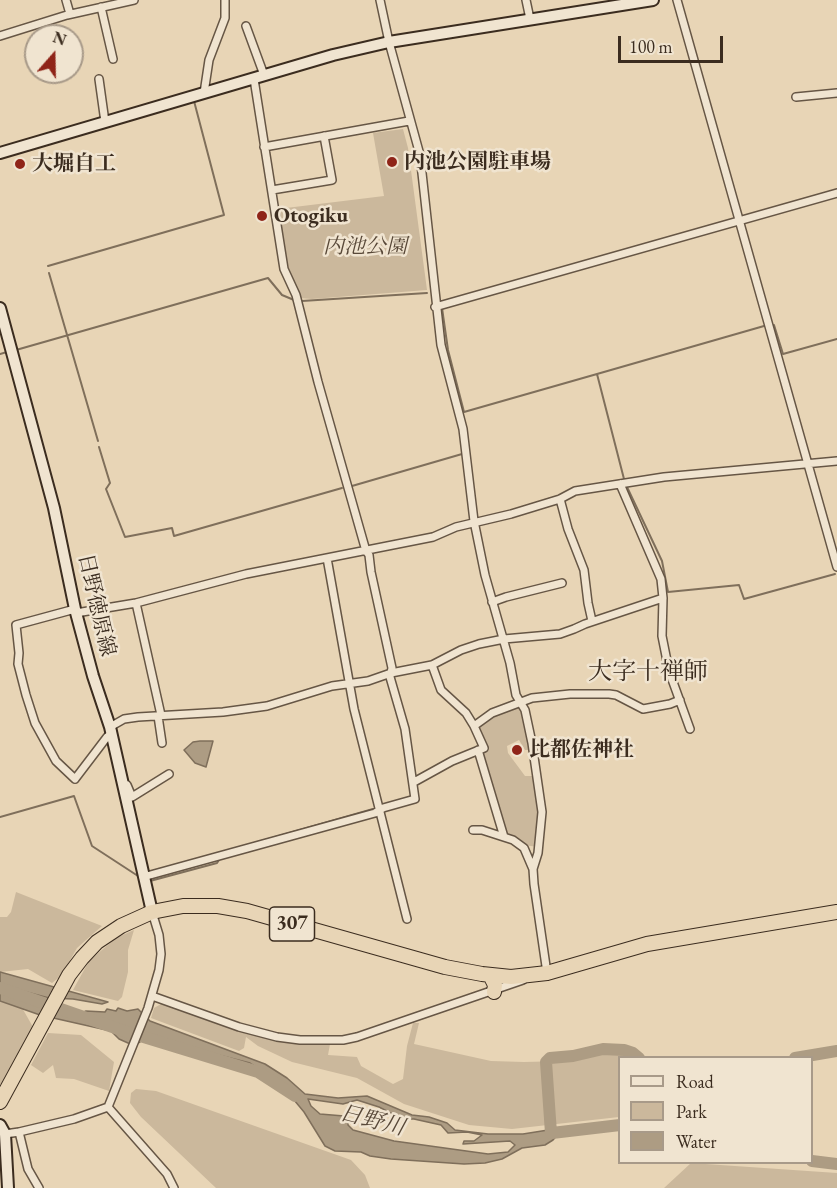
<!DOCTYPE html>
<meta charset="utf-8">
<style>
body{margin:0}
#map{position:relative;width:837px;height:1188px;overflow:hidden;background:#e8d5b6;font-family:"EB Garamond",serif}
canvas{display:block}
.legend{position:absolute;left:618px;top:1056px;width:195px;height:108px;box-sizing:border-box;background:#f0e4d0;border:2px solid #a89a89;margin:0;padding:8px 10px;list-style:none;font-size:18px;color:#3b2c1f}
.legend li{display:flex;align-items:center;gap:12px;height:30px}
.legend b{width:30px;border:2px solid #a89a89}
.north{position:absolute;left:24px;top:24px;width:60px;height:60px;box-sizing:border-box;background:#f0e4d0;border:2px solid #a89a89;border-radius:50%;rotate:20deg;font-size:16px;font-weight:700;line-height:24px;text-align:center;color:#3b2c1f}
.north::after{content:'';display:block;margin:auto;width:21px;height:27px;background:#8f2418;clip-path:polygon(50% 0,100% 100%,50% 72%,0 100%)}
.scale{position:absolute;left:618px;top:36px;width:105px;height:27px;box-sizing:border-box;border:3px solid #3b2c1f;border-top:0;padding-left:8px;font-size:18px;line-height:21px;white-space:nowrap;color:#3b2c1f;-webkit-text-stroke:4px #f0e4d0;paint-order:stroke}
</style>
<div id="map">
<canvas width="837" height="1188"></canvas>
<ul class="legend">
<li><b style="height:8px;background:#f0e4d0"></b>Road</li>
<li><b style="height:16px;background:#cbb89c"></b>Park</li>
<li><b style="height:16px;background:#ad9c83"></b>Water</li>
</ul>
<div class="north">N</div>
<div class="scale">100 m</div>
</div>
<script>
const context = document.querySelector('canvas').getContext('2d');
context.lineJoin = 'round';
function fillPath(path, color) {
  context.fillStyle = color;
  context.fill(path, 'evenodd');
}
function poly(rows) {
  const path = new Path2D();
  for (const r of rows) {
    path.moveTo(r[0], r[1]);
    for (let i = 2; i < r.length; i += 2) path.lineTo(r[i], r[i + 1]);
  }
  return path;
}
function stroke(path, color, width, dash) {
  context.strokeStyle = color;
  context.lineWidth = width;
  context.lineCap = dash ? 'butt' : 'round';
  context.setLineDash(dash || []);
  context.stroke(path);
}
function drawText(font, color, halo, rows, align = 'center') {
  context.font = font + ' "EB Garamond","Noto Serif JP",serif';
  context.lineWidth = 5;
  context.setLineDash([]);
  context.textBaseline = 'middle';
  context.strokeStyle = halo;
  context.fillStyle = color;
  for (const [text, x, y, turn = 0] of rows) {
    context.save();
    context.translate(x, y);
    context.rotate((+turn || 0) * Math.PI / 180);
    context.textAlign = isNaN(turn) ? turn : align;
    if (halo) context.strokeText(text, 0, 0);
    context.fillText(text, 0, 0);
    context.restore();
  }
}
fillPath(poly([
 [403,129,408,148,427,290,312,299,300,298,289,270,278,209,384,196,373,133],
 [519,704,525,713,532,750,525,750,519,740,507,746,508,753,525,776,535,776,539,812,538,847,524,845,507,834,482,753,487,747,477,727,493,715],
 [16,892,102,926,77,948,61,976,52,983,28,969,0,972,0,917,7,917,11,912],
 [134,930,128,950,128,972,122,997,118,1001,73,990,89,961,116,938],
 [0,994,17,999,33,1027,5,1084,0,1084],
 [161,1004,290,1042,330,1044,328,1055,357,1057,361,1066,393,1084,403,1079,407,1046,413,1023,419,1023,414,1044,491,1061,524,1062,564,1061,604,1052,631,1055,634,1057,620,1058,619,1117,512,1129,469,1125,404,1104,357,1078,292,1062,258,1046,246,1037,244,1048,239,1051,151,1018,154,1008],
 [48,1033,81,1035,114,1062,109,1091,74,1079,56,1078,53,1065,43,1073,31,1065],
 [136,1089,156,1091,351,1160,365,1175,370,1188,216,1188,141,1117,130,1103,131,1093],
 [691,1163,837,1173,837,1188,664,1188]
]), '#cbb89c');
const water = poly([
 [200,741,213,741,206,767,195,763,184,750,193,742,200,741],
 [0,972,108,1002,102,1004,73,999,49,998,15,989,7,988,47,1005,79,1014,86,1011,105,1012,107,1009,116,1011,118,1008,127,1011,138,1009,150,1021,265,1064,287,1078,305,1094,338,1098,367,1096,412,1115,429,1117,447,1123,455,1130,488,1134,523,1134,567,1127,568,1130,559,1133,553,1140,545,1145,522,1148,502,1159,485,1163,464,1164,391,1159,370,1156,361,1152,335,1151,325,1146,304,1112,280,1083,250,1063,155,1039,143,1040,137,1044,128,1043,119,1039,111,1031,40,1015,0,1001,0,972],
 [308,1099,343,1104,357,1100,379,1107,402,1119,414,1119,441,1125,448,1133,467,1132,482,1135,474,1141,464,1141,463,1144,510,1141,515,1145,508,1152,488,1154,394,1141,353,1130,348,1125,348,1118,344,1116,320,1114,311,1106,308,1099]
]);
fillPath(water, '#ad9c83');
stroke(water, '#7f6f5b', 1.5);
stroke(poly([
 [48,266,224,215,194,101],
 [49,273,98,441],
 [302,301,427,293],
 [442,308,448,350,464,412,597,374,624,479],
 [774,325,783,354,837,339],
 [16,350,268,278,282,295,294,300],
 [0,354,7,352],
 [597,374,764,326],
 [99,447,110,483,106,489,125,537,172,528,174,536,342,488],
 [352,486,462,454],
 [627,487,662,561,668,592,739,585,744,599,835,574],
 [0,817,74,796,92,846,138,876],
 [223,852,373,809],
 [150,881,217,863,219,860]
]), '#7f6f5b', 2);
stroke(poly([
 [0,988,124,1031,258,1072,295,1096],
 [795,1058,837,1051],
 [551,1133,546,1062,550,1058,573,1056,603,1049,624,1050,633,1053,639,1058],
 [552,1133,620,1125],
 [812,1161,837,1164]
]), '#ad9c83', 12);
const street = poly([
 [66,0,70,14],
 [380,0,389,42,420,155,441,345,463,429,474,521,485,575,510,663,516,695,525,710,532,743,542,812,538,853,533,869,534,884,547,973],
 [526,0,530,19],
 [677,0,837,567],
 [101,7,113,59],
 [246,26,264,75],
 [0,36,67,15,134,0],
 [99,79,105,122],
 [204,93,209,60,225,18,225,0],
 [796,97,837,93],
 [264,147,409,121],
 [272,190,332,180,324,136],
 [435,307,837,193],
 [620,484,661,579,663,598,662,636,669,671,690,729],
 [560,499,568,529,584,570,588,603,592,621],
 [327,558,354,709,407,919],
 [492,602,506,597,562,583],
 [136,603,161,715],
 [75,609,16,625,19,653,18,664,26,695,35,723,56,761,75,779,107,737,111,734],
 [76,613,136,603,246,574,433,537,456,527,511,514,560,499,575,491,664,477,837,461],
 [432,665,441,690,466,713,474,726],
 [158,716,162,743],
 [110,727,124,719,138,717,223,712,267,706,332,686,368,681,391,673,432,665,461,650,479,644,504,639,560,634,574,629,585,624,663,598],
 [478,750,504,837],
 [414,782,452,761,484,748,474,726,492,713,532,698,570,694,609,694,616,695,643,709,670,704,680,700],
 [127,785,132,797,169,774],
 [473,830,482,830,513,840,524,848,533,869],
 [143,877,375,813,383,808,415,799,405,729,390,677,392,668,371,572,369,555,366,551,318,382,296,295,284,269,254,79],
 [152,996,239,1027,277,1037,300,1040,343,1040,357,1037,523,980],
 [108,1107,167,1174,174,1188],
 [19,1132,28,1169,39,1188],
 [5,1134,19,1132,74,1119,108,1107,148,1008,159,970,161,954,159,935,152,912]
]);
const secondary = poly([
 [0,153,333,55,389,42,653,0],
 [0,308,54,508,75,609,93,676,110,727,152,912],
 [0,1125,5,1134,8,1188]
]);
const highway = poly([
 [490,975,495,985,494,992],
 [0,1102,69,975,82,958,97,942,121,926,152,912,183,906,218,906,247,911,445,967,482,974,511,977,547,973,647,944,837,912]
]);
stroke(street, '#665645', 10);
stroke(secondary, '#3b2c1f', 14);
stroke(highway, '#3b2c1f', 16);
stroke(street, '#f0e4d0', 7);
stroke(secondary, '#f0e4d0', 10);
stroke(highway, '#e8d5b6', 14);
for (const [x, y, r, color] of [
 [392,162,6,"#8f2418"],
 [20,164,6,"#8f2418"],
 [262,216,6,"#8f2418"],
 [517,750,6,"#8f2418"]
]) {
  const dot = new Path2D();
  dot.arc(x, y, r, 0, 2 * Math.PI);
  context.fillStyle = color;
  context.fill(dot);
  stroke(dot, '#f0e4d0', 2);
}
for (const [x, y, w] of [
 [292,924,45]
]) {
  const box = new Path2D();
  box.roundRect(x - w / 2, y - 17, w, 34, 4.5);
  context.fillStyle = '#f0e4d0';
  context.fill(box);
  stroke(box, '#3b2c1f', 1.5);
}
drawText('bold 20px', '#3b2c1f', null, [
 ["307",292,924]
]);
drawText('bold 21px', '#3b2c1f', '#f0e4d0', [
 ["内池公園駐車場",404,162],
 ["大堀自工",32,164],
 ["Otogiku",274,216],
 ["比都佐神社",529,750]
], 'left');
drawText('italic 21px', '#584838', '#f0e4d0', [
 ["内池公園",365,247]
]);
drawText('21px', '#3b2c1f', '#f0e4d0', [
 ["日野徳原線",96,605,77]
]);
drawText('italic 22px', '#584838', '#f0e4d0', [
 ["日野川",372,1121,14]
]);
drawText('24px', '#3b2c1f', '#f0e4d0', [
 ["大字十禅師",648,672]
]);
</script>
